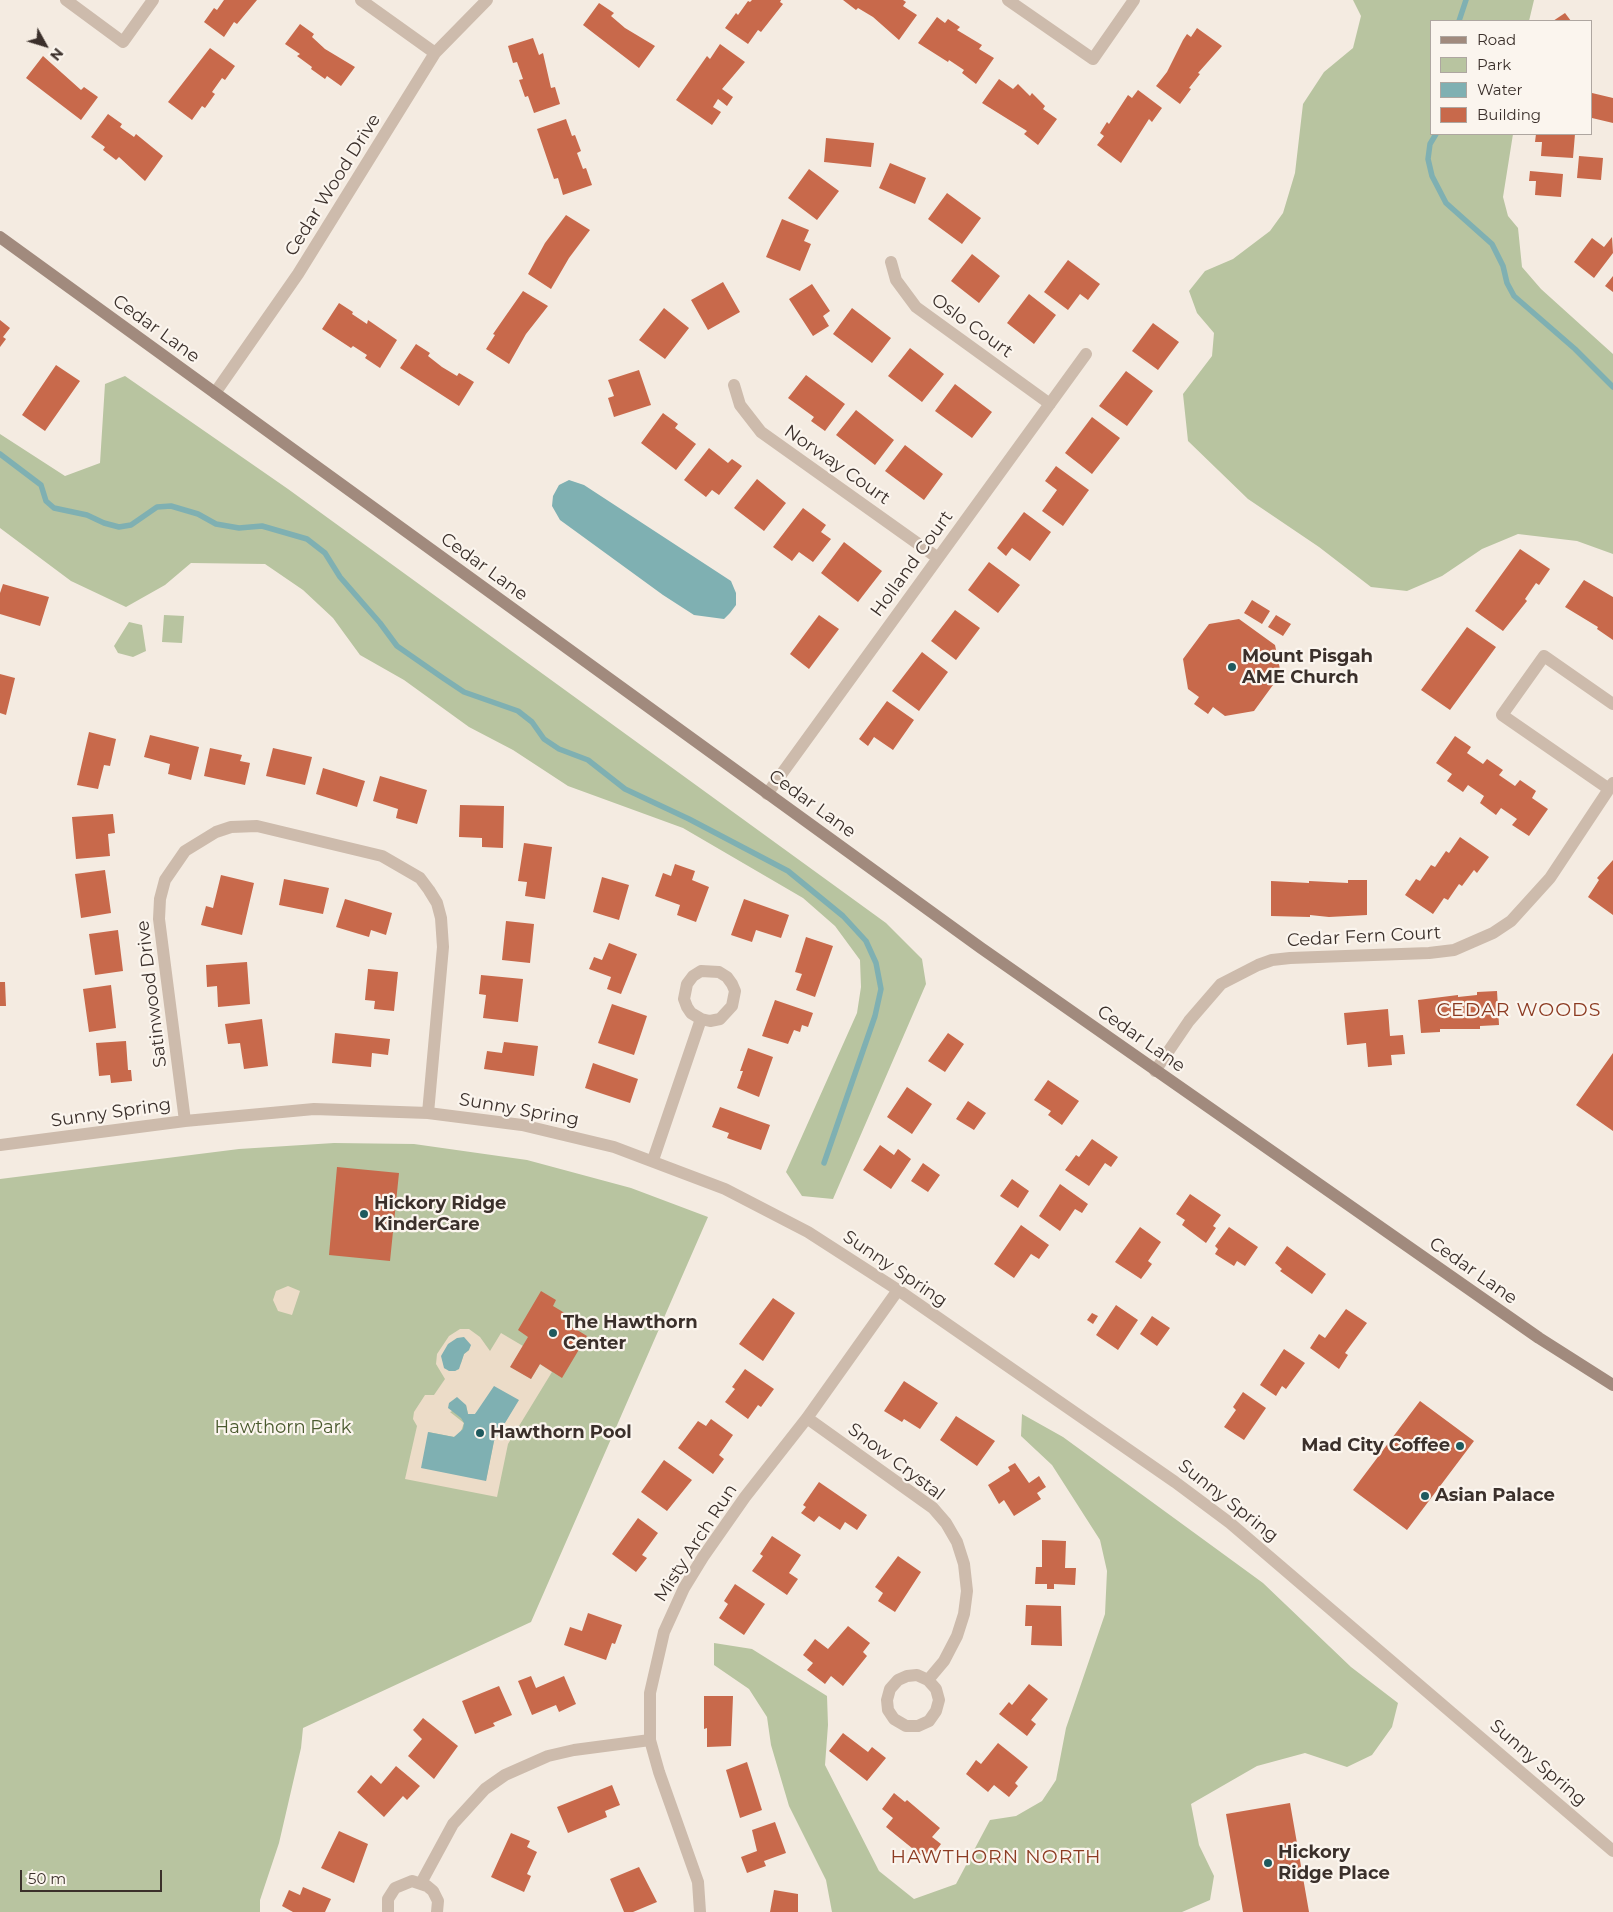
<!DOCTYPE html>
<style>
body{margin:0}
#map{position:relative;width:1613px;height:1912px;overflow:hidden;background:#f4ebe1;font-family:Montserrat,sans-serif}
canvas{display:block}
.legend{position:absolute;left:1430px;top:20px;width:162px;height:115px;box-sizing:border-box;background:#fbf5ee;border:1px solid #aea6a0;margin:0;padding:6px 9px;list-style:none;font-size:15px;color:#3b302b}
.legend li{display:flex;align-items:center;gap:10px;height:25px}
.legend b{width:25px;border:1px solid #aea6a0}
.north{position:absolute;left:20px;top:20px;width:50px;height:50px;-webkit-text-stroke:4px #fbf5ee;paint-order:stroke;rotate:129deg;font-size:14px;font-weight:700;line-height:20px;text-align:center;color:#3b302b}
.north::after{content:'';display:block;margin:auto;width:18px;height:22px;background:#3b302b;clip-path:polygon(50% 0,100% 100%,50% 72%,0 100%)}
.scale{position:absolute;left:20px;top:1870px;width:142px;height:22px;box-sizing:border-box;border:2px solid #3b302b;border-top:0;padding-left:6px;font-size:15px;line-height:18px;white-space:nowrap;color:#3b302b;-webkit-text-stroke:4px #fbf5ee;paint-order:stroke}
</style>
<div id="map">
<canvas width="1613" height="1912"></canvas>
<ul class="legend">
<li><b style="height:6px;background:#a18a7d"></b>Road</li>
<li><b style="height:14px;background:#b8c4a0"></b>Park</li>
<li><b style="height:14px;background:#7fb0b2"></b>Water</li>
<li><b style="height:14px;background:#c8694b"></b>Building</li>
</ul>
<div class="north">N</div>
<div class="scale">50 m</div>
</div>
<script>
const context = document.querySelector('canvas').getContext('2d');
context.lineJoin = 'round';
function fillPath(path, color) {
  context.fillStyle = color;
  context.fill(path, 'evenodd');
}
function poly(rows) {
  const path = new Path2D();
  for (const r of rows) {
    path.moveTo(r[0], r[1]);
    for (let i = 2; i < r.length; i += 2) path.lineTo(r[i], r[i + 1]);
  }
  return path;
}
function stroke(path, color, width, dash) {
  context.strokeStyle = color;
  context.lineWidth = width;
  context.lineCap = dash ? 'butt' : 'round';
  context.setLineDash(dash || []);
  context.stroke(path);
}
function drawText(font, color, halo, rows, align = 'center') {
  context.font = font + ' Montserrat,sans-serif';
  context.lineWidth = 4.5;
  context.setLineDash([]);
  context.textBaseline = 'middle';
  context.strokeStyle = halo;
  context.fillStyle = color;
  for (const [text, x, y, turn = 0] of rows) {
    context.save();
    context.translate(x, y);
    context.rotate((+turn || 0) * Math.PI / 180);
    context.textAlign = isNaN(turn) ? turn : align;
    if (halo) context.strokeText(text, 0, 0);
    context.fillText(text, 0, 0);
    context.restore();
  }
}
fillPath(poly([
 [1353,0,1534,0,1529,21,1432,21,1432,134,1513,134,1503,197,1508,216,1518,228,1522,267,1541,289,1613,354,1613,554,1577,541,1518,534,1482,549,1442,576,1407,591,1371,587,1319,547,1248,499,1188,441,1183,394,1212,356,1214,333,1197,313,1189,291,1205,271,1233,259,1270,231,1283,213,1295,173,1303,104,1324,72,1353,48,1361,16],
 [125,376,288,489,886,923,922,959,926,984,833,1199,802,1196,786,1172,857,1013,861,987,860,960,835,926,803,898,683,828,568,786,513,750,469,727,404,680,360,655,333,618,303,590,265,564,191,563,165,585,126,607,71,581,0,528,0,434,65,476,100,463,105,384],
 [164,615,184,616,182,643,162,642],
 [129,622,142,625,146,651,133,657,118,653,114,646],
 [334,1143,414,1144,527,1160,631,1188,708,1217,531,1622,303,1728,301,1748,279,1843,260,1900,260,1912,0,1912,0,1179,239,1149],
 [1022,1414,1063,1437,1263,1583,1351,1667,1398,1703,1392,1727,1372,1755,1347,1767,1305,1753,1257,1766,1191,1804,1199,1845,1214,1876,1210,1900,1182,1912,832,1912,826,1880,789,1806,771,1745,767,1717,749,1689,714,1665,714,1643,752,1649,827,1696,828,1725,825,1765,879,1871,914,1899,956,1884,990,1820,1016,1816,1042,1801,1056,1780,1066,1728,1105,1614,1107,1571,1100,1540,1052,1465,1021,1436]
]), '#b8c4a0');
fillPath(poly([
 [288,1286,300,1291,292,1315,278,1311,273,1300,276,1291],
 [460,1329,469,1329,480,1337,490,1351,501,1333,523,1346,511,1367,531,1379,540,1364,552,1372,508,1444,497,1497,405,1479,417,1426,413,1419,414,1412,425,1395,434,1395,445,1379,436,1364,437,1354,449,1336],
 [445,1349,469,1350,464,1354,461,1363,455,1371,444,1368],
 [518,1400,494,1441,486,1481,428,1432,454,1437,460,1434,464,1423,450,1412,466,1405,468,1414,475,1414,479,1410]
]), '#ecdcc8');
fillPath(poly([
 [569,480,584,485,731,581,736,593,736,605,730,613,724,619,694,615,663,595,560,520,552,506,553,496,559,485],
 [464,1337,471,1345,469,1350,464,1354,459,1369,455,1371,449,1371,444,1368,441,1356,448,1344,457,1338],
 [494,1386,519,1400,494,1441,486,1481,421,1468,428,1432,454,1437,463,1429,464,1423,461,1418,448,1408,449,1403,457,1397,466,1405,468,1414,475,1414]
]), '#7fb0b2');
stroke(poly([
 [1459,21,1466,0],
 [1436,134,1430,144,1428,159,1432,176,1446,203,1492,244,1503,266,1507,283,1514,296,1575,349,1613,387],
 [0,454,41,485,46,501,54,508,87,515,104,523,119,527,131,525,157,507,171,506,198,514,216,524,239,528,262,526,307,539,325,553,340,577,380,623,397,646,443,678,464,692,518,711,532,722,544,739,559,749,588,760,625,789,689,819,788,871,843,916,866,941,876,963,881,989,875,1016,824,1163]
]), '#7fb0b2', 5.5);
fillPath(poly([
 [224,0,257,0,237,24,234,22,224,37,204,22,214,8,217,10],
 [752,0,781,0,780,2,783,4,761,32,758,30,748,44,725,28,736,13,738,15,748,1,750,2],
 [843,0,903,0,906,2,903,6,917,15,899,40,873,17,858,8,856,10],
 [599,3,614,13,611,16,625,28,655,46,639,68,583,25],
 [1565,13,1571,21,1553,21],
 [937,17,945,23,948,19,960,27,957,30,982,45,979,49,994,58,976,84,962,73,964,70,949,60,948,62,918,43],
 [300,24,314,34,312,37,325,49,355,67,341,86,327,76,325,79,311,69,312,67,297,56,300,54,285,44],
 [1197,28,1222,46,1198,73,1200,74,1189,88,1191,89,1180,104,1156,86,1167,72,1183,40,1187,34,1191,37],
 [533,38,539,55,543,53,551,88,555,87,560,104,534,113,528,96,525,97,519,80,523,79,517,62,513,63,508,46],
 [720,44,745,62,722,89,733,97,727,106,718,99,713,107,721,112,712,125,676,100,707,56,710,59],
 [210,48,235,66,225,80,222,78,212,92,215,94,205,108,202,106,192,120,168,102],
 [43,56,81,90,84,87,98,97,81,120,26,78],
 [999,79,1013,89,1018,84,1030,96,1032,93,1045,106,1043,109,1057,119,1038,145,1024,134,1027,131,982,103],
 [1138,90,1162,108,1152,122,1149,119,1121,163,1097,145,1104,136,1100,133,1107,122,1109,124,1128,95,1132,98],
 [1592,93,1613,98,1613,123,1592,118],
 [108,114,122,124,120,127,134,137,136,134,163,156,145,181,119,157,116,160,103,150,105,147,91,137],
 [566,119,572,136,575,135,581,151,577,153,583,169,586,168,592,185,563,195,558,178,554,179,537,129],
 [1536,134,1575,134,1573,158,1541,156,1542,142,1535,142],
 [826,138,874,143,871,167,824,162],
 [1579,156,1603,158,1601,180,1577,178],
 [890,163,926,178,915,204,879,188],
 [809,169,839,191,817,220,788,198],
 [1530,171,1563,174,1561,197,1535,195,1536,181,1529,181],
 [947,193,981,218,962,244,928,219],
 [566,215,590,230,569,258,551,289,528,274,545,243],
 [782,219,809,230,804,241,811,244,800,271,766,257],
 [1612,237,1613,253,1594,278,1574,262,1592,238,1604,247],
 [972,254,1000,276,979,303,951,281],
 [1068,260,1100,284,1088,300,1080,294,1068,310,1044,292],
 [1613,276,1613,292,1605,286],
 [723,282,740,312,708,330,691,300],
 [812,284,830,311,823,316,829,326,813,336,789,299],
 [523,291,548,306,526,334,509,364,486,349,495,335,493,334],
 [1029,294,1056,315,1034,344,1007,323],
 [339,303,353,312,352,314,367,324,368,320,397,340,380,368,365,358,367,355,353,346,351,348,322,329],
 [664,308,689,328,665,359,639,340],
 [852,308,891,338,872,363,833,334],
 [0,320,10,328,3,337,6,339,0,347],
 [1153,323,1179,342,1158,370,1132,351],
 [416,344,430,353,428,356,442,367,457,376,459,373,474,382,459,406,400,368],
 [910,348,944,374,922,402,888,376],
 [56,365,80,381,45,431,22,415],
 [639,370,651,405,614,417,608,398,614,396,608,380],
 [1126,371,1153,391,1127,426,1099,406],
 [806,375,845,404,825,431,811,421,814,417,788,398],
 [955,384,992,412,972,438,935,411],
 [856,410,894,440,875,465,836,435],
 [663,413,678,424,675,428,696,444,676,470,641,443],
 [1092,417,1120,438,1092,474,1065,453],
 [905,445,943,474,924,500,885,471],
 [709,448,728,463,732,459,742,466,719,495,712,490,706,497,684,480],
 [1056,466,1089,490,1063,526,1042,511,1057,490,1045,481],
 [757,479,786,503,764,531,734,508],
 [803,508,826,525,821,532,831,539,813,562,799,552,792,561,773,547],
 [1024,512,1051,532,1030,561,1012,548,1006,556,997,548],
 [844,542,882,571,858,602,821,573],
 [1520,549,1550,569,1539,585,1536,583,1525,599,1527,601,1503,631,1475,611],
 [989,562,1020,585,998,613,968,590],
 [1584,580,1613,597,1613,640,1597,629,1598,627,1565,607],
 [3,584,49,597,40,626,0,614,0,593],
 [1252,600,1270,611,1262,624,1244,613],
 [955,610,980,628,956,660,931,641],
 [819,615,839,629,809,669,790,654],
 [1276,615,1291,624,1283,636,1268,627],
 [1239,619,1275,645,1281,674,1254,711,1225,716,1213,707,1208,714,1194,704,1199,697,1188,689,1183,659,1209,624],
 [1467,627,1496,647,1450,710,1421,690],
 [922,652,948,672,919,711,892,691],
 [0,674,15,678,6,715,0,713],
 [887,701,914,720,893,750,874,737,868,746,859,739],
 [89,732,116,739,110,766,104,765,98,789,77,785],
 [150,735,199,747,191,780,168,774,170,764,144,757],
 [1455,736,1471,747,1467,753,1483,764,1487,759,1503,770,1499,775,1515,786,1520,780,1536,791,1532,798,1548,809,1529,836,1512,825,1517,819,1501,808,1496,815,1480,803,1484,796,1468,785,1463,792,1447,781,1452,774,1436,763],
 [210,748,242,755,240,761,250,763,245,785,204,776],
 [273,748,312,757,305,785,266,776],
 [323,768,365,781,357,807,316,794],
 [380,776,427,790,417,824,396,818,398,809,373,801],
 [460,805,504,806,503,848,482,847,482,838,459,837],
 [113,814,115,833,108,834,110,856,76,859,72,817],
 [1460,837,1489,857,1477,873,1474,870,1462,886,1459,884,1448,900,1444,898,1433,914,1405,895,1416,879,1420,881,1431,865,1435,867,1446,851,1449,853],
 [524,843,552,847,545,899,525,896,527,882,518,881],
 [1613,860,1613,915,1588,897,1599,880,1597,878],
 [675,864,695,871,692,880,709,887,696,922,677,915,680,905,655,896,663,873,671,876],
 [105,870,111,913,81,918,75,874],
 [221,875,254,883,242,935,201,925,206,906,213,908],
 [602,877,629,885,619,920,593,912],
 [284,879,329,888,323,914,279,905],
 [1348,880,1367,880,1367,915,1329,917,1310,915,1310,917,1271,916,1271,881,1309,883,1309,881,1348,883],
 [345,899,392,913,386,935,371,930,369,937,336,927],
 [744,899,789,915,781,938,756,930,752,942,731,935],
 [506,921,534,924,530,963,502,960],
 [118,930,123,971,95,975,89,934],
 [806,937,833,946,815,997,796,990,802,974,795,972],
 [609,943,637,954,621,994,607,989,611,977,589,969,594,957,602,960],
 [247,962,250,1004,218,1007,217,986,207,987,206,965],
 [368,969,398,972,394,1011,374,1009,375,1001,365,1000],
 [481,975,523,979,518,1022,483,1018,486,995,479,994],
 [0,982,5,982,6,1006,0,1006],
 [111,985,116,1028,89,1032,83,989],
 [1497,991,1499,1025,1480,1026,1480,1029,1440,1029,1440,1032,1421,1033,1418,1000,1458,995,1458,997,1477,995,1477,992],
 [775,1000,813,1013,808,1027,802,1025,800,1032,794,1030,788,1044,762,1036],
 [612,1004,647,1016,634,1055,598,1043],
 [1388,1009,1390,1036,1403,1035,1405,1054,1391,1055,1392,1065,1368,1067,1366,1043,1347,1045,1344,1013],
 [262,1019,268,1066,244,1069,240,1043,228,1044,225,1024],
 [335,1033,390,1039,388,1055,372,1053,371,1067,332,1063],
 [948,1033,964,1044,945,1072,928,1061],
 [126,1041,128,1070,131,1070,132,1081,111,1083,110,1075,99,1076,96,1043],
 [504,1042,538,1046,534,1076,484,1069,487,1051,502,1053],
 [748,1048,773,1057,759,1097,737,1088,743,1071,740,1071],
 [1613,1053,1613,1131,1576,1105],
 [593,1063,638,1079,630,1103,585,1088],
 [1048,1080,1079,1101,1062,1125,1048,1115,1051,1111,1034,1100],
 [907,1087,932,1104,912,1134,887,1117],
 [968,1101,986,1113,974,1130,956,1119],
 [720,1107,770,1125,761,1150,727,1138,729,1133,712,1127],
 [1092,1139,1118,1157,1111,1167,1105,1163,1089,1186,1065,1170,1076,1155,1079,1157],
 [880,1145,894,1155,898,1149,911,1159,891,1189,863,1170],
 [923,1163,940,1175,928,1192,911,1181],
 [337,1167,399,1173,390,1261,329,1255],
 [1012,1179,1029,1191,1018,1208,1000,1196],
 [1060,1184,1088,1204,1082,1213,1075,1209,1060,1231,1039,1216],
 [1190,1194,1221,1215,1213,1226,1216,1228,1206,1243,1182,1225,1185,1220,1176,1214],
 [1021,1225,1049,1245,1039,1259,1031,1254,1014,1278,994,1264],
 [1140,1227,1161,1242,1148,1261,1152,1264,1141,1279,1115,1262],
 [1229,1227,1258,1247,1245,1266,1237,1261,1234,1266,1215,1254,1218,1249,1215,1246],
 [1287,1246,1326,1274,1312,1294,1280,1271,1282,1269,1275,1263],
 [541,1291,556,1300,553,1306,573,1318,569,1325,587,1336,562,1378,540,1364,531,1379,510,1367,528,1337,518,1330],
 [773,1298,795,1313,763,1361,739,1344],
 [1116,1305,1138,1320,1118,1350,1096,1335],
 [1346,1309,1367,1323,1345,1353,1348,1355,1339,1369,1310,1348,1319,1334,1325,1338],
 [1092,1313,1098,1316,1093,1324,1087,1320],
 [1152,1316,1170,1328,1157,1346,1140,1334],
 [1284,1349,1305,1363,1286,1389,1282,1386,1276,1396,1260,1385],
 [745,1369,774,1389,761,1407,758,1405,748,1419,725,1402,735,1389,732,1387],
 [904,1381,938,1403,920,1429,904,1419,902,1422,884,1411],
 [1243,1392,1266,1408,1244,1440,1224,1427,1236,1410,1233,1407],
 [1420,1401,1474,1441,1407,1530,1353,1490],
 [956,1416,995,1441,977,1466,940,1440],
 [711,1419,733,1435,719,1455,724,1459,713,1474,678,1448,698,1421,706,1426],
 [664,1460,692,1480,667,1511,641,1492],
 [1015,1463,1029,1483,1039,1476,1046,1487,1037,1493,1041,1499,1014,1516,1004,1500,999,1504,988,1485,1010,1471,1008,1467],
 [819,1482,867,1515,857,1530,845,1522,840,1530,819,1516,814,1522,801,1513,806,1507,803,1505],
 [638,1518,658,1533,642,1555,647,1558,636,1572,612,1554],
 [772,1536,801,1555,789,1573,798,1579,787,1595,752,1571,763,1556,760,1554],
 [1042,1540,1066,1541,1065,1568,1076,1568,1075,1585,1054,1584,1054,1589,1047,1589,1047,1584,1035,1584,1036,1567,1042,1567],
 [898,1556,921,1572,895,1612,878,1601,883,1593,875,1587],
 [735,1584,765,1604,744,1635,719,1618,728,1604,724,1601],
 [1026,1605,1061,1606,1062,1646,1031,1645,1032,1626,1025,1626],
 [588,1613,622,1625,615,1644,612,1643,606,1660,564,1645,570,1627,582,1631],
 [848,1626,870,1643,863,1652,867,1656,843,1686,831,1676,825,1684,807,1670,813,1663,803,1655,815,1639,828,1649],
 [531,1676,536,1688,564,1676,576,1704,559,1712,556,1705,532,1715,518,1681],
 [1029,1684,1048,1699,1031,1720,1036,1724,1027,1736,999,1714,1009,1702,1012,1705],
 [499,1686,512,1715,493,1723,495,1726,475,1734,462,1701],
 [704,1696,733,1696,731,1746,707,1747,707,1728,704,1729],
 [423,1718,458,1746,434,1779,408,1756,422,1739,413,1730],
 [843,1733,868,1752,872,1747,886,1758,867,1781,829,1751],
 [998,1743,1028,1767,1015,1783,1018,1786,1009,1797,994,1785,988,1792,966,1774,976,1760,981,1764],
 [747,1762,762,1810,740,1818,726,1770],
 [396,1766,420,1786,407,1800,403,1796,384,1817,357,1792,371,1775,381,1784],
 [612,1785,620,1805,605,1811,607,1817,568,1833,557,1807],
 [894,1793,905,1802,907,1800,940,1828,932,1837,941,1844,928,1861,886,1827,893,1818,882,1809],
 [1290,1803,1309,1912,1243,1912,1226,1814],
 [775,1822,786,1853,764,1861,766,1866,747,1873,741,1857,757,1851,752,1830],
 [339,1831,368,1844,354,1883,321,1868],
 [511,1833,530,1841,527,1847,537,1852,527,1874,531,1876,524,1892,491,1877],
 [639,1867,657,1902,633,1912,624,1912,610,1879],
 [303,1887,331,1899,325,1912,293,1912,282,1906,289,1890,300,1895],
 [774,1890,798,1894,798,1912,770,1912]
]), '#c8694b');
stroke(poly([
 [66,0,123,42,153,0],
 [361,0,435,53],
 [1008,0,1093,59,1134,0],
 [891,262,896,280,916,307,1050,404],
 [734,385,740,405,761,432,938,558],
 [215,393,298,274,435,53,487,0],
 [1609,789,1502,715,1544,656,1613,704],
 [767,794,1086,354],
 [1155,1071,1189,1021,1221,984,1258,965,1272,960,1290,958,1429,953,1454,950,1493,933,1511,921,1550,878,1613,783],
 [185,1121,159,919,160,899,165,880,185,851,216,832,231,827,257,826,382,856,420,878,429,890,437,903,441,918,443,947,428,1113],
 [0,1145,185,1121,314,1109,428,1113,522,1125,614,1147,725,1189,808,1232,898,1290,1175,1482,1230,1523,1613,1851],
 [653,1160,701,1019,691,1013,687,1007,684,999,687,984,693,976,701,971,719,972,727,977,732,984,735,991,732,1006,720,1019,710,1021,701,1019],
 [807,1418,933,1508,946,1523,957,1542,964,1564,967,1591,964,1614,957,1636,944,1661,928,1680,936,1689,939,1700,936,1711,929,1721,918,1726,906,1726,894,1719,888,1710,887,1700,890,1689,898,1680,907,1676,917,1675,928,1680],
 [421,1883,453,1824,485,1789,505,1775,548,1756,574,1750,650,1740],
 [388,1912,388,1899,395,1888,412,1881,427,1886,433,1891,438,1901,437,1912],
 [700,1912,698,1882,659,1772,650,1740,650,1693,664,1632,684,1588,703,1557,745,1497,807,1418,898,1290]
]), '#cdbbac', 12);
stroke(poly([
 [0,237,981,948,1539,1338,1613,1385]
]), '#a18a7d', 12);
for (const [x, y, r, color] of [
 [1232,667,5,"#1f5a5e"],
 [364,1214,5,"#1f5a5e"],
 [553,1333,5,"#1f5a5e"],
 [480,1433,5,"#1f5a5e"],
 [1460,1446,5,"#1f5a5e"],
 [1425,1496,5,"#1f5a5e"],
 [1268,1863,5,"#1f5a5e"]
]) {
  const dot = new Path2D();
  dot.arc(x, y, r, 0, 2 * Math.PI);
  context.fillStyle = color;
  context.fill(dot);
  stroke(dot, '#fbf5ee', 2);
}
drawText('18px', '#3b302b', '#fbf5ee', [
 ["Cedar Wood Drive",333,185,-58],
 ["Oslo Court",972,326,36],
 ["Cedar Lane",156,329,36],
 ["Norway Court",837,465,35],
 ["Holland Court",912,564,-54],
 ["Cedar Lane",484,567,36],
 ["Cedar Lane",812,804,36],
 ["Cedar Fern Court",1364,937,-3],
 ["Satinwood Drive",152,994,-97],
 ["Cedar Lane",1141,1039,35],
 ["Sunny Spring",519,1110,10],
 ["Sunny Spring",111,1113,-8],
 ["Sunny Spring",895,1269,34],
 ["Cedar Lane",1473,1271,35],
 ["Snow Crystal",896,1462,37],
 ["Sunny Spring",1228,1501,38],
 ["Misty Arch Run",696,1543,-57],
 ["Sunny Spring",1538,1763,41]
]);
drawText('bold 18px', '#3b302b', '#fbf5ee', [
 ["Mount Pisgah",1242,657],
 ["AME Church",1242,678],
 ["Hickory Ridge",374,1204],
 ["KinderCare",374,1225],
 ["The Hawthorn",563,1323],
 ["Center",563,1344],
 ["Hawthorn Pool",490,1433],
 ["Mad City Coffee",1450,1446,"right"],
 ["Asian Palace",1435,1496],
 ["Hickory",1278,1853],
 ["Ridge Place",1278,1874]
], 'left');
drawText('18px', '#4a5a2e', '#fbf5ee', [
 ["Hawthorn Park",283,1428]
]);
context.letterSpacing = '1px';
drawText('19px', '#8c3b22', '#fbf5ee', [
 ["CEDAR WOODS",1519,1010],
 ["HAWTHORN NORTH",996,1857]
]);
context.letterSpacing = '0px';
</script>
